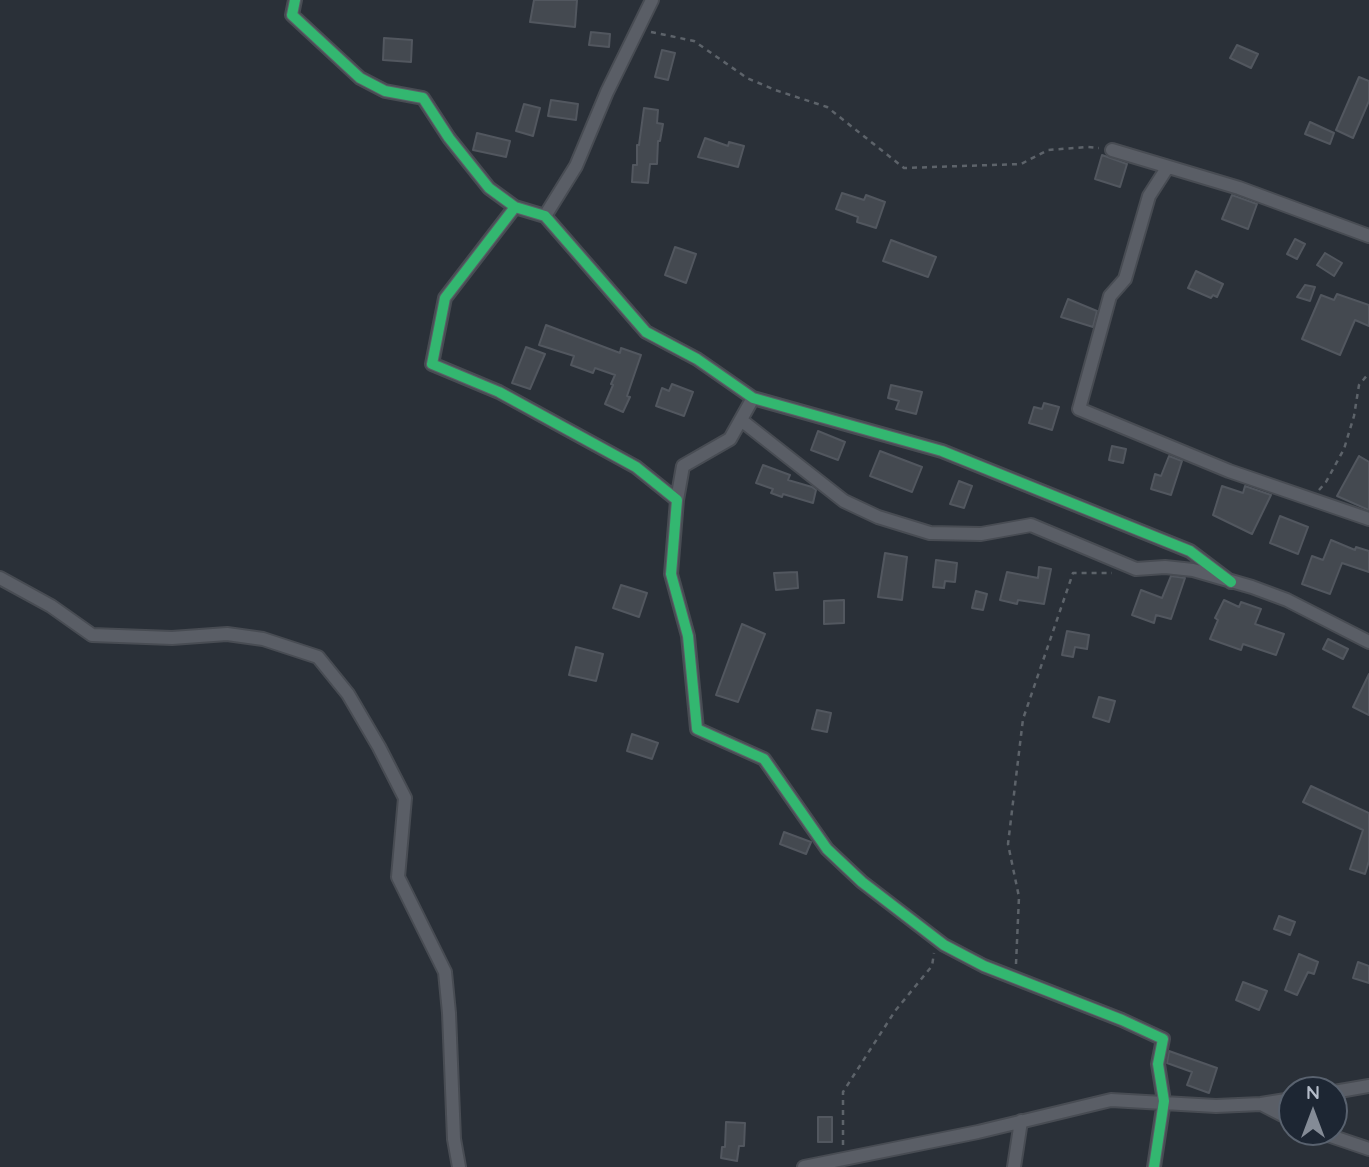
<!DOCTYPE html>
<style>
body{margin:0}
#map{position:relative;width:1369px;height:1167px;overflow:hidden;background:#2a3038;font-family:Quicksand,sans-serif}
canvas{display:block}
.north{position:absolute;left:1278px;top:1076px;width:70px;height:70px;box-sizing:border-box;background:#1d2633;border:2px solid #59626f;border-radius:50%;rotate:0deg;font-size:19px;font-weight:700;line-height:28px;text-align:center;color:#b4bcc9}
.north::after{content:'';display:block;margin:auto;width:24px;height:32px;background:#848b96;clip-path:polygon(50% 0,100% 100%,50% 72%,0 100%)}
</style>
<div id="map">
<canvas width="1369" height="1167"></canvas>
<div class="north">N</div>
</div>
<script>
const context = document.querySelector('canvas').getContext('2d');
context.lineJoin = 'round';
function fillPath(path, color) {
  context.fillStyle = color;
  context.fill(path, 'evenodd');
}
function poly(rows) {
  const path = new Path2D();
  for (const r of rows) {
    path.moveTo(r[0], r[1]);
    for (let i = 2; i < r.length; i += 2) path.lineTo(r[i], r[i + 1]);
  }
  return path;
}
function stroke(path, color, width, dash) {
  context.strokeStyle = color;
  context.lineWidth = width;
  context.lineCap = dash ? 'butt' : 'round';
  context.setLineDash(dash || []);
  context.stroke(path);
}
const building = poly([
 [534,0,577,0,575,27,530,22,534,0],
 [591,32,610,34,609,47,589,45,591,32],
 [384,38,412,40,411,62,383,60,384,38],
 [1237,45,1258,54,1251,68,1230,58,1237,45],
 [662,50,675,53,668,80,655,77,662,50],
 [1359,77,1369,81,1369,101,1353,138,1336,130,1359,77],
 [551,100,578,104,576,120,548,116,551,100],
 [524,104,540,108,533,136,516,131,524,104],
 [644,108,658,110,657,123,663,124,660,141,658,141,657,164,650,164,648,183,632,182,633,165,637,165,637,145,639,145,644,108],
 [1310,122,1334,133,1330,144,1305,134,1310,122],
 [477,133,510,141,506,157,473,150,477,133],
 [705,138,728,146,729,142,744,146,738,167,698,157,705,138],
 [1102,155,1127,164,1120,187,1095,179,1102,155],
 [842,193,864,200,866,195,885,202,876,228,857,222,858,217,836,209,842,193],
 [1232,195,1257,204,1248,229,1222,219,1232,195],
 [1295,239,1305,244,1297,259,1287,254,1295,239],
 [891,240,936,257,928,277,883,261,891,240],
 [675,247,696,254,686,283,665,275,675,247],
 [1325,253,1342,263,1334,276,1317,265,1325,253],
 [1196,271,1223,284,1217,297,1213,295,1211,298,1188,288,1196,271],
 [1305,285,1315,287,1310,301,1297,297,1305,285],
 [1337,294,1369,305,1369,326,1355,320,1340,355,1302,339,1321,295,1334,300,1337,294],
 [1068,299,1097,311,1093,327,1061,317,1068,299],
 [546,325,620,353,621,348,641,355,627,396,630,397,623,412,605,404,613,385,611,384,615,375,595,368,593,373,571,365,574,356,539,345,546,325],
 [526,347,545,354,530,389,512,383,526,347],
 [672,384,693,392,684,416,656,406,662,388,669,391,672,384],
 [891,385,922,392,916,414,896,409,899,401,888,398,891,385],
 [1044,403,1059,407,1052,430,1029,423,1034,407,1042,409,1044,403],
 [818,431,845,442,838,460,811,450,818,431],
 [1112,446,1126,449,1123,463,1109,460,1112,446],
 [880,451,922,467,912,492,870,476,880,451],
 [1169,456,1182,461,1171,495,1151,489,1155,474,1161,476,1169,456],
 [1359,456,1369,462,1369,510,1337,496,1359,456],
 [763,465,790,475,788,480,812,487,816,490,813,503,783,494,782,497,771,493,773,489,756,483,763,465],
 [959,481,972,486,964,508,950,504,959,481],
 [1222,486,1243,493,1245,486,1271,495,1252,534,1213,515,1222,486],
 [1280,516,1308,527,1298,554,1270,543,1280,516],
 [1331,540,1355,550,1356,547,1369,551,1369,572,1342,563,1330,594,1302,584,1312,556,1323,560,1331,540],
 [885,553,907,557,902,600,878,597,885,553],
 [936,560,957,563,955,582,945,581,944,588,933,587,936,560],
 [1039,567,1051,569,1044,604,1018,600,1017,604,1000,600,1007,572,1038,578,1039,567],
 [797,572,798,588,776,590,774,573,797,572],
 [1171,576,1185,578,1171,619,1156,615,1154,623,1132,615,1141,590,1162,598,1171,576],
 [621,585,647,593,639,617,613,608,621,585],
 [976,591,987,594,983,610,972,608,976,591],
 [844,600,844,623,824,624,824,601,844,600],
 [1224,600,1239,607,1241,602,1261,609,1255,624,1284,634,1276,655,1243,644,1241,650,1210,639,1218,620,1215,618,1224,600],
 [742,624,765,634,738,702,716,695,742,624],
 [1067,631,1089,635,1087,649,1075,647,1073,657,1062,655,1067,631],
 [1328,639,1348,649,1343,659,1323,649,1328,639],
 [576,647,603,654,596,681,569,675,576,647],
 [1369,674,1369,715,1353,707,1369,674],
 [1099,697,1115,701,1109,722,1093,717,1099,697],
 [817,710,831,713,827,732,812,729,817,710],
 [632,734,658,743,652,759,627,751,632,734],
 [1311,786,1369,813,1369,861,1365,874,1350,869,1363,830,1303,802,1311,786],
 [784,832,811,842,806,854,780,844,784,832],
 [1279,916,1295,922,1290,935,1274,929,1279,916],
 [1299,954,1318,962,1314,974,1308,972,1297,995,1285,990,1299,954],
 [1358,962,1369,966,1369,983,1353,978,1358,962],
 [1243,982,1267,991,1259,1010,1236,1000,1243,982],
 [1169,1051,1217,1068,1209,1093,1187,1085,1192,1072,1167,1063,1169,1051],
 [818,1117,832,1117,832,1142,818,1142,818,1117],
 [726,1122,745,1123,744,1146,739,1146,737,1161,721,1158,722,1147,725,1147,726,1122]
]);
fillPath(building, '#444950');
stroke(building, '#52575f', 2);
const street = poly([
 [295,0,292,15,360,78,385,91,423,98,449,138,489,188,515,207,545,216,646,332,697,359,753,398,942,451,1190,551,1231,582],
 [1112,150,1239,188,1369,236],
 [1167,168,1149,196,1125,279,1110,296,1079,409,1229,471,1369,519],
 [515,207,445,298,432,364,499,392,636,467,677,500,671,574,688,636,697,729,764,759,827,849,862,882,944,945,984,966,1122,1020,1163,1039,1158,1064,1164,1101,1154,1167],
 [545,216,576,166,607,92,652,0],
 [741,420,844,501,878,517,930,533,981,534,1031,525,1136,569,1165,567,1193,570,1252,587,1287,600,1369,642],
 [677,500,683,466,730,439,753,398],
 [0,578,51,606,92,635,172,638,227,634,263,639,318,657,348,694,379,747,405,798,398,877,445,972,449,1013,454,1139,459,1167],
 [1334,1092,1369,1086],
 [1261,1104,1292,1120],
 [1319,1132,1369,1149],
 [804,1167,978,1132,1111,1100,1216,1106,1261,1104,1292,1099],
 [1014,1167,1021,1121]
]);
stroke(street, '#484c53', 16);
stroke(poly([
 [651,32,694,41,747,78,775,90,827,107,904,168,1021,164,1048,150,1087,147,1099,148],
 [1319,490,1326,482,1344,449,1354,416,1359,385,1369,373],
 [1016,964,1019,897,1008,844,1023,719,1073,573,1112,573],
 [843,1145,843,1092,895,1011,932,966,934,953]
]), '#5d636a', 2.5, [5, 5]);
stroke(street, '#5a5e66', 12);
stroke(poly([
 [295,0,292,15,360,78,385,91,423,98,449,138,489,188,515,207,545,216,646,332,697,359,753,398,942,451,1190,551,1231,582],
 [515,207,445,298,432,364,499,392,636,467,677,500,671,574,688,636,697,729,764,759,827,849,862,882,944,945,984,966,1122,1020,1163,1039,1158,1064,1164,1101,1154,1167]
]), '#33b770', 10);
</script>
